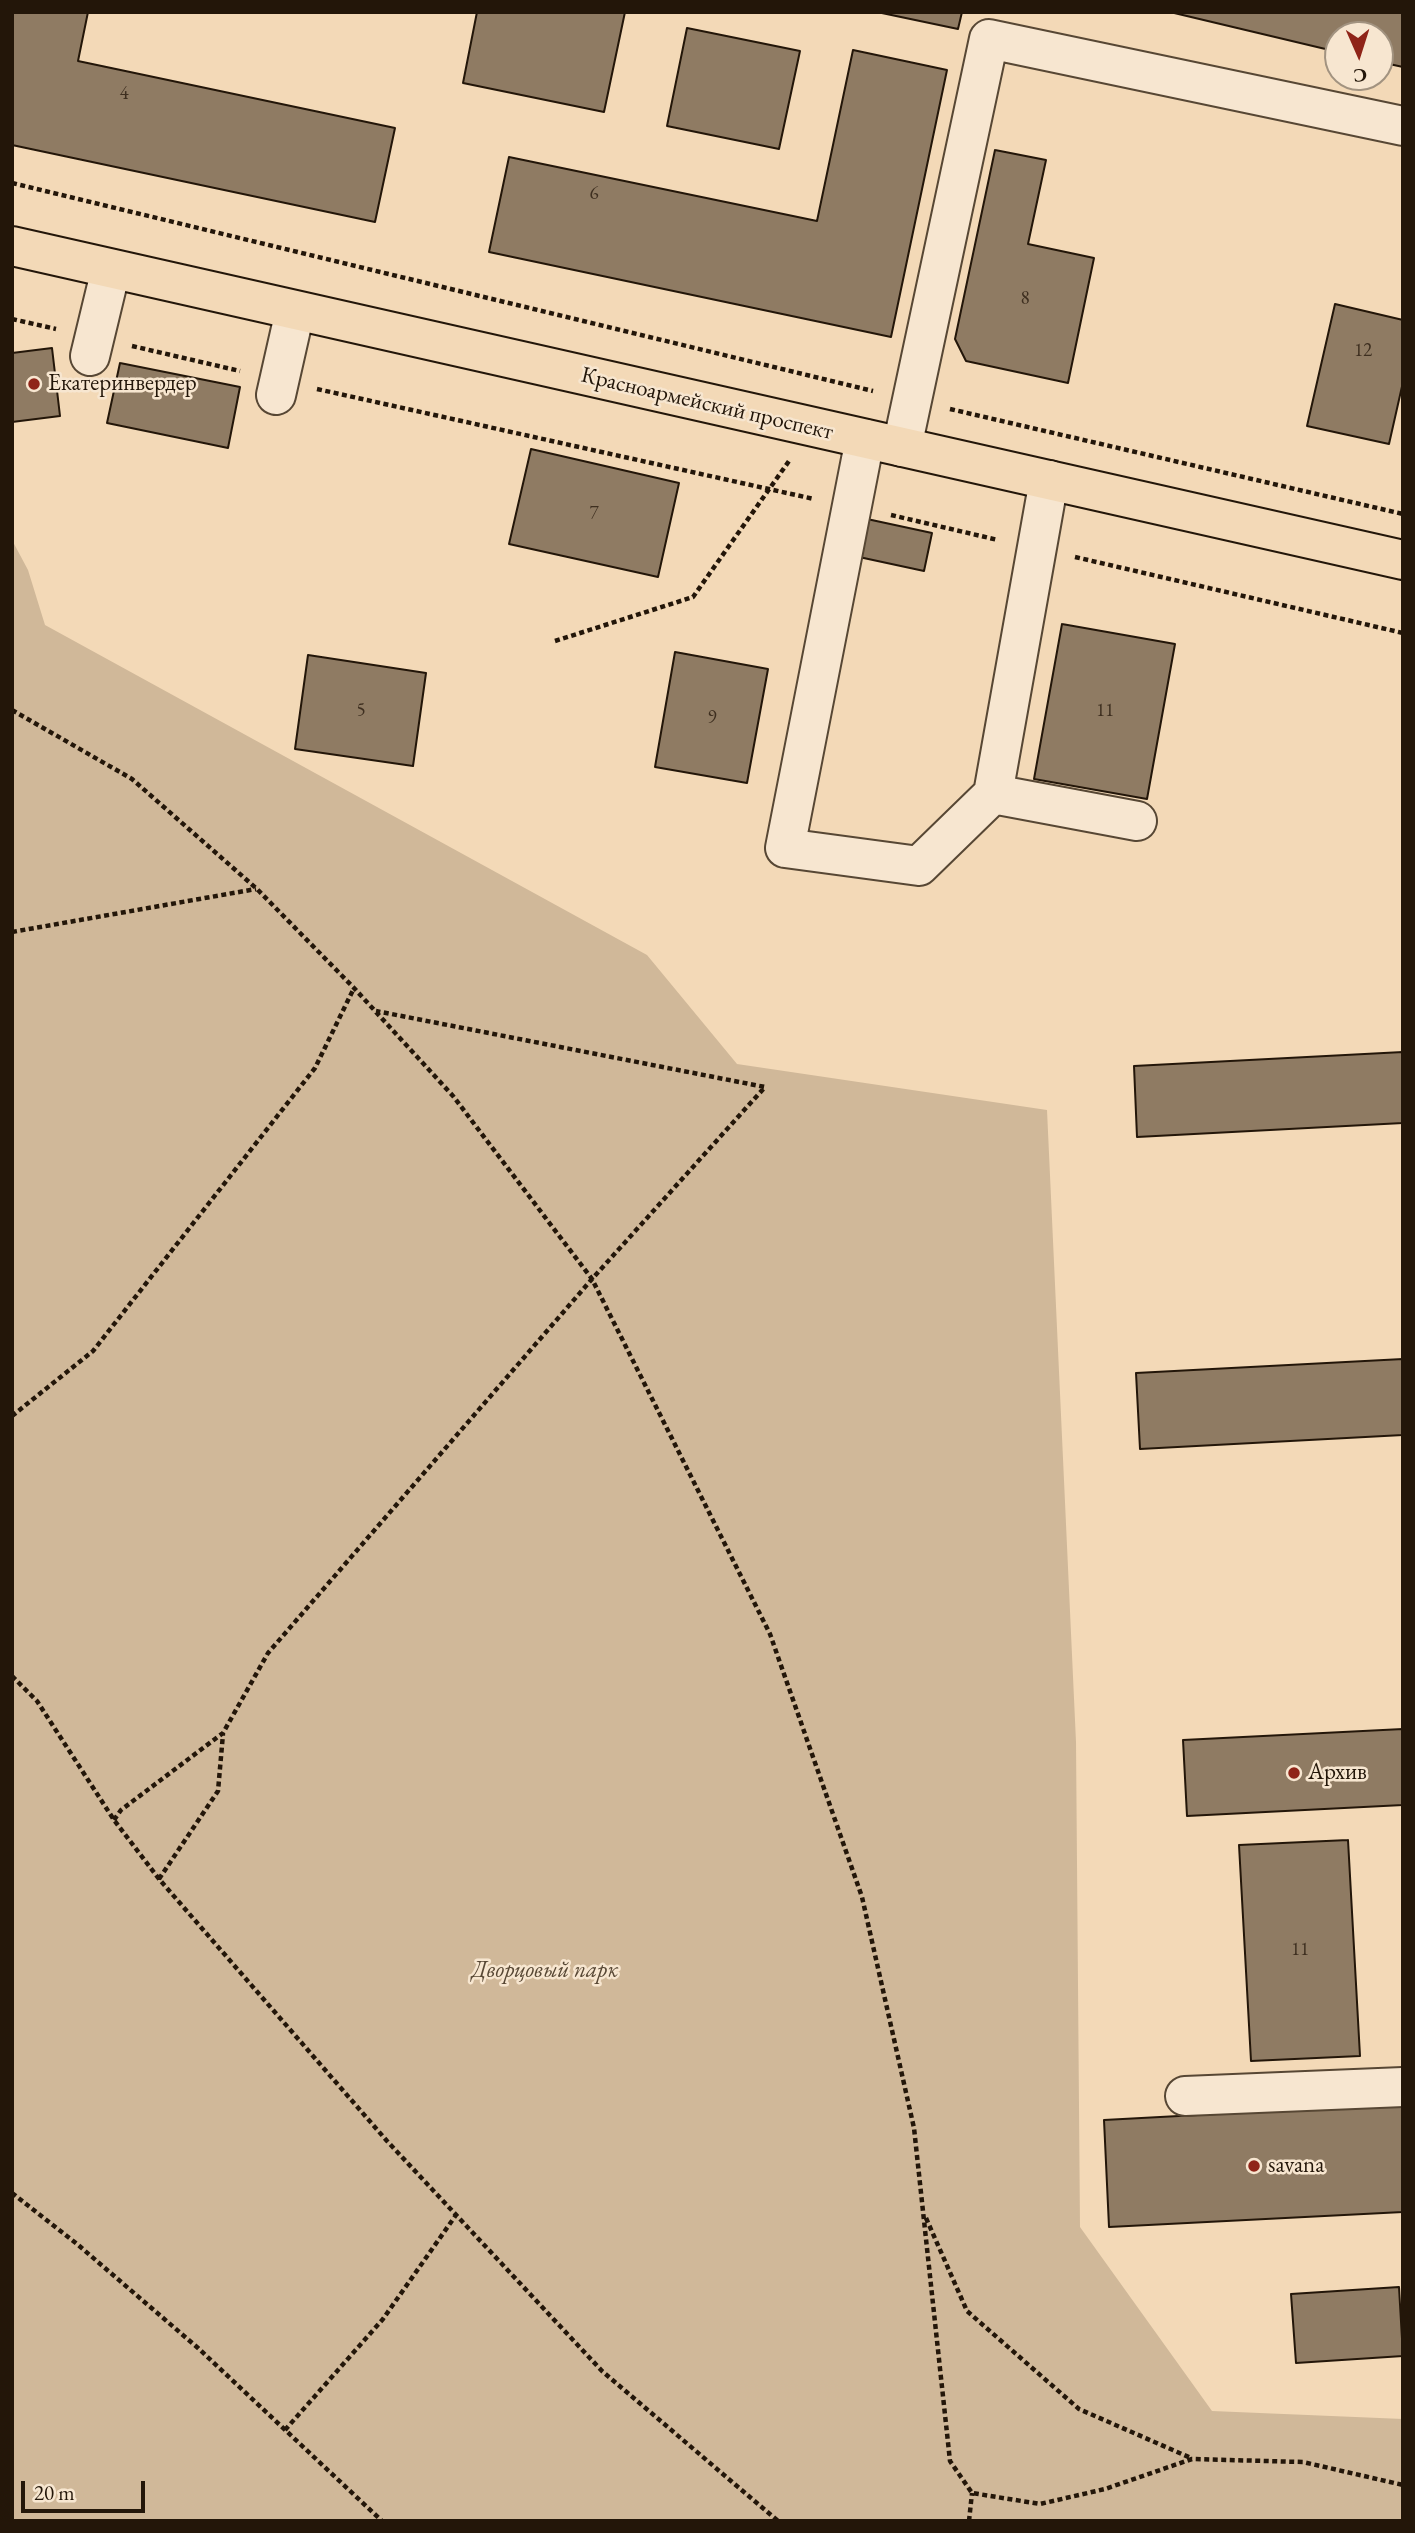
<!DOCTYPE html>
<meta charset="utf-8">
<style>
body{margin:0}
#map{position:relative;width:1415px;height:2533px;overflow:hidden;background:#f3d9b7;font-family:"EB Garamond",serif}
canvas{display:block}
.frame{position:absolute;inset:0;border:14px solid #231609;pointer-events:none}
.north{position:absolute;left:1324px;top:21px;width:70px;height:70px;box-sizing:border-box;background:#f7e6d0;border:2px solid #a29380;border-radius:50%;rotate:177deg;font-size:19px;font-weight:700;line-height:28px;text-align:center;color:#231609}
.north::after{content:'';display:block;margin:auto;width:24px;height:32px;background:#8f2418;clip-path:polygon(50% 0,100% 100%,50% 72%,0 100%)}
.scale{position:absolute;left:21px;top:2481px;width:124px;height:32px;box-sizing:border-box;border:4px solid #231609;border-top:0;padding-left:9px;font-size:21px;line-height:24px;white-space:nowrap;color:#231609;-webkit-text-stroke:5px #f7e6d0;paint-order:stroke}
</style>
<div id="map">
<canvas width="1415" height="2533"></canvas>
<div class="frame"></div>
<div class="north">С</div>
<div class="scale">20 m</div>
</div>
<script>
const context = document.querySelector('canvas').getContext('2d');
context.lineJoin = 'round';
function fillPath(path, color) {
  context.fillStyle = color;
  context.fill(path, 'evenodd');
}
function poly(rows) {
  const path = new Path2D();
  for (const r of rows) {
    path.moveTo(r[0], r[1]);
    for (let i = 2; i < r.length; i += 2) path.lineTo(r[i], r[i + 1]);
  }
  return path;
}
function stroke(path, color, width, dash) {
  context.strokeStyle = color;
  context.lineWidth = width;
  context.lineCap = dash ? 'butt' : 'round';
  context.setLineDash(dash || []);
  context.stroke(path);
}
function drawText(font, color, halo, rows, align = 'center') {
  context.font = font + ' "EB Garamond",serif';
  context.lineWidth = 5;
  context.setLineDash([]);
  context.textBaseline = 'middle';
  context.strokeStyle = halo;
  context.fillStyle = color;
  for (const [text, x, y, turn = 0] of rows) {
    context.save();
    context.translate(x, y);
    context.rotate((+turn || 0) * Math.PI / 180);
    context.textAlign = isNaN(turn) ? turn : align;
    if (halo) context.strokeText(text, 0, 0);
    context.fillText(text, 0, 0);
    context.restore();
  }
}
fillPath(poly([
 [12,540,28,570,45,625,647,955,737,1064,1047,1110,1076,1742,1080,2227,1212,2411,1403,2419,1403,2521,12,2521]
]), '#d0b899');
const building = poly([
 [12,12,88,12,78,61,395,128,375,222,12,145,12,12],
 [477,12,625,12,604,112,463,83,477,12],
 [877,12,962,12,958,29,877,12],
 [1170,12,1403,12,1403,67,1380,62,1380,35,1338,35,1338,52,1170,12],
 [687,28,800,51,779,149,667,126,687,28],
 [853,50,947,70,891,337,489,252,509,157,817,221,853,50],
 [995,150,1046,160,1028,244,1094,258,1068,383,966,361,955,339,995,150],
 [1335,304,1403,320,1403,382,1389,444,1307,426,1335,304],
 [52,348,60,416,12,422,12,353,52,348],
 [120,363,240,387,228,448,107,423,120,363],
 [531,449,679,483,658,577,509,544,531,449],
 [867,519,932,533,924,571,859,557,867,519],
 [1062,624,1175,644,1147,799,1034,779,1062,624],
 [675,652,768,669,747,783,655,767,675,652],
 [308,655,426,673,413,766,295,749,308,655],
 [1403,1052,1403,1123,1137,1137,1134,1066,1403,1052],
 [1403,1359,1403,1435,1140,1449,1136,1373,1403,1359],
 [1403,1729,1403,1805,1187,1816,1183,1740,1403,1729],
 [1348,1840,1360,2056,1251,2061,1239,1845,1348,1840],
 [1403,2104,1403,2212,1109,2227,1104,2120,1403,2104],
 [1399,2287,1403,2356,1296,2363,1291,2294,1399,2287]
]);
fillPath(building, '#8f7b63');
stroke(building, '#231609', 2);
const minor = poly([
 [90,356,111,269],
 [276,395,295,311],
 [865,439,785,848,919,866,993,794],
 [902,447,989,39,1403,126],
 [1049,480,993,794,1137,821],
 [1185,2096,1403,2087]
]);
const major = poly([
 [12,246,1403,560]
]);
stroke(minor, '#574734', 42);
stroke(major, '#231609', 42);
stroke(poly([
 [12,183,873,391],
 [12,319,56,329],
 [132,346,240,371],
 [317,389,814,499],
 [950,409,1403,514],
 [891,515,998,540],
 [1075,557,1403,633],
 [555,641,693,597,789,461],
 [12,710,132,779,257,889,354,988,453,1096,592,1279,770,1634,862,1897,914,2128,950,2461,972,2493,1040,2504,1105,2489,1192,2459,1303,2462,1403,2485],
 [12,932,256,889],
 [12,1416,93,1351,315,1068,354,988],
 [12,1676,37,1701,114,1820,159,1879,387,2141,602,2371,778,2521],
 [114,1820,121,1810,223,1733,268,1653,592,1279,765,1087,376,1011],
 [159,1879,218,1791,223,1734],
 [12,2193,77,2244,198,2348,382,2521],
 [926,2218,967,2311,1079,2409,1191,2458],
 [285,2430,383,2319,456,2215],
 [969,2521,972,2493]
]), '#231609', 4.5, [5, 3.5]);
stroke(minor, '#f7e6d0', 38);
stroke(major, '#f3d9b7', 38);
for (const [x, y, r, color] of [
 [34,384,7,"#8f2418"],
 [1294,1773,7,"#8f2418"],
 [1254,2166,7,"#8f2418"]
]) {
  const dot = new Path2D();
  dot.arc(x, y, r, 0, 2 * Math.PI);
  context.fillStyle = color;
  context.fill(dot);
  stroke(dot, '#f7e6d0', 2.5);
}
drawText('19px', '#3e2f20', null, [
 ["4",124,94],
 ["6",594,194],
 ["8",1025,299],
 ["12",1363,351],
 ["7",594,514],
 ["5",361,711],
 ["11",1105,711],
 ["9",712,718],
 ["11",1300,1950]
]);
drawText('23px', '#231609', '#f7e6d0', [
 ["Екатеринвердер",48,384],
 ["Архив",1308,1773],
 ["savana",1268,2166]
], 'left');
drawText('23px', '#231609', '#f7e6d0', [
 ["Красноармейский проспект",707,404,13]
]);
drawText('italic 23px', '#574734', '#f7e6d0', [
 ["Дворцовый парк",545,1971]
]);
</script>
